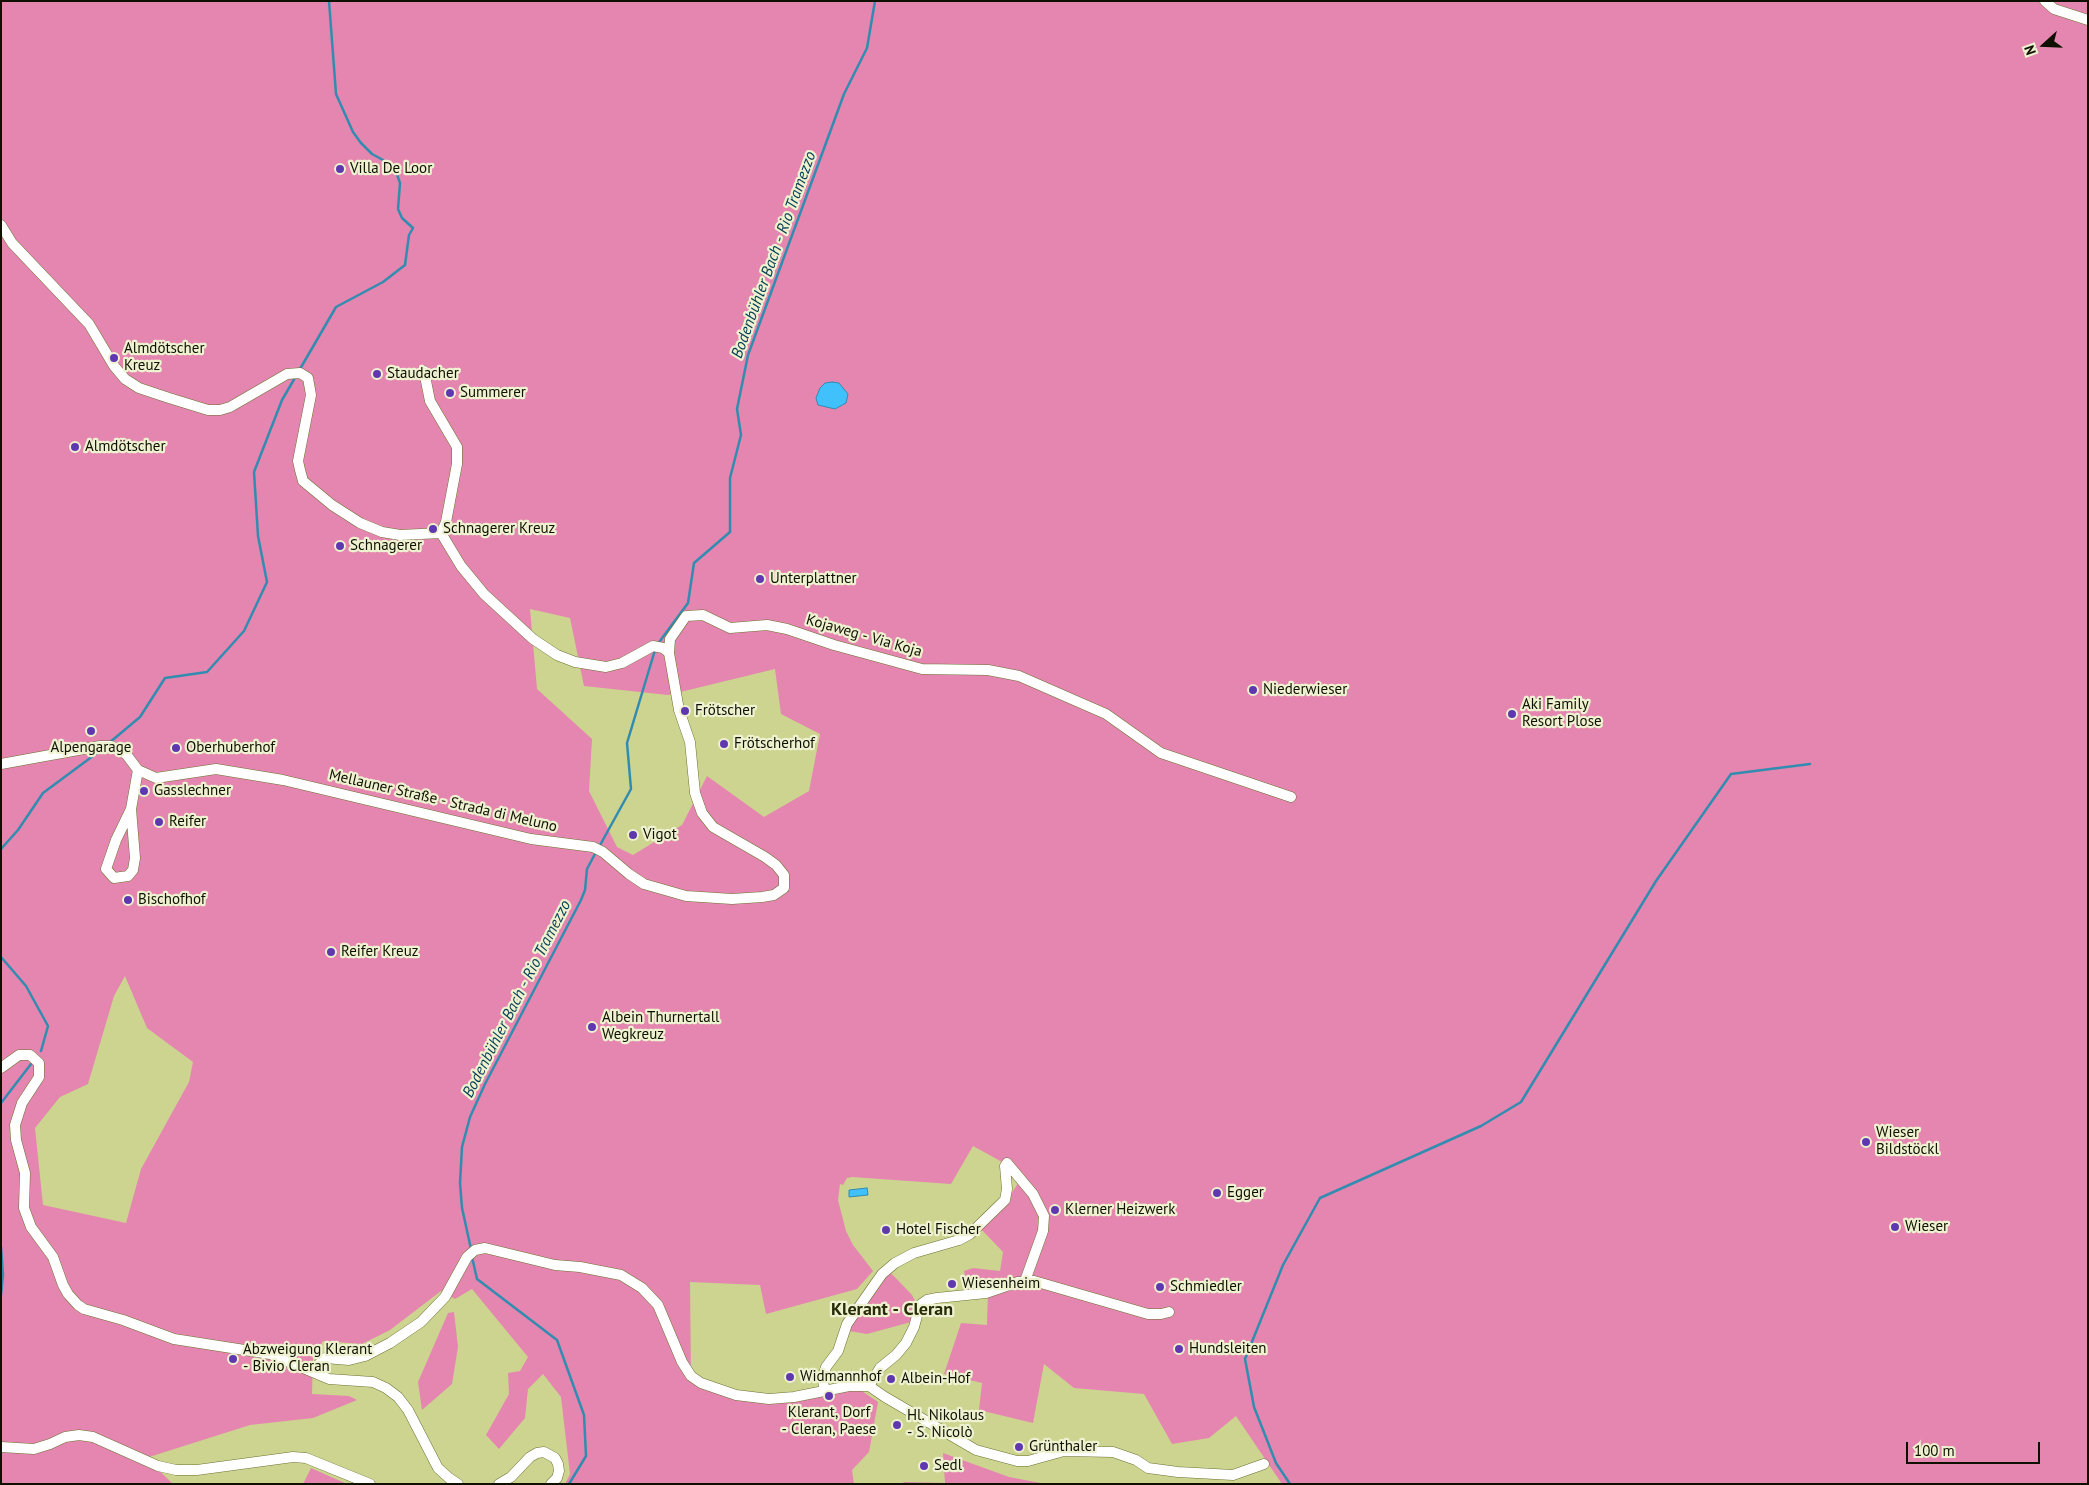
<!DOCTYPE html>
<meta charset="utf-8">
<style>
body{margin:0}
#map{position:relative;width:2089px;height:1485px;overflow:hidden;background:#cdd490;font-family:"PT Sans",sans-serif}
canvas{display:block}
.frame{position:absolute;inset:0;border:2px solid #0f1000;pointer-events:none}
.north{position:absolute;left:2019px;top:20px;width:50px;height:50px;-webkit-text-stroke:4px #eef2d0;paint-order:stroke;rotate:250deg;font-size:14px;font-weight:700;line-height:20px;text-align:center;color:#0f1000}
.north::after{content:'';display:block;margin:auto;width:18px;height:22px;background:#0f1000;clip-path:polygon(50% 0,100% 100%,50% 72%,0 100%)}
.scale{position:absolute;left:1906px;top:1442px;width:134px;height:22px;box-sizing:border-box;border:2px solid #0f1000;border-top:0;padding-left:6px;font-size:15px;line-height:18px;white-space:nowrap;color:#0f1000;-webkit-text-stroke:4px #eef2d0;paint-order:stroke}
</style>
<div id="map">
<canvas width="2089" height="1485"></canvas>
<div class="frame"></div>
<div class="north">N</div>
<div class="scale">100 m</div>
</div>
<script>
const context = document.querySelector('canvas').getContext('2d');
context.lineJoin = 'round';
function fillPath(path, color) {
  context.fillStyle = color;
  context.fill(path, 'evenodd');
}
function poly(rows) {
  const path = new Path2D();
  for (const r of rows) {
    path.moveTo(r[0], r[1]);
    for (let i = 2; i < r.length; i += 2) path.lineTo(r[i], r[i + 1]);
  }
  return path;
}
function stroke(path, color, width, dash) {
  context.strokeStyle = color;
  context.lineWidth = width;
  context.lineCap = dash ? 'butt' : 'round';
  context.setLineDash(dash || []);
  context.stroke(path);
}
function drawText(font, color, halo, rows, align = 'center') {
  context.font = font + ' "PT Sans",sans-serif';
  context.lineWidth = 4.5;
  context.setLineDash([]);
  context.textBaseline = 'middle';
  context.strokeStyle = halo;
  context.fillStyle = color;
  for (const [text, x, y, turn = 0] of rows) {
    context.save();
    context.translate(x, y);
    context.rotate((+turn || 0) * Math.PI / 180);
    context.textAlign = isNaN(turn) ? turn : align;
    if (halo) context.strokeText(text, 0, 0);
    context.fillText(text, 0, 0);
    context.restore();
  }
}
fillPath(poly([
 [1,1,2088,1,2088,1484,1282,1484,1236,1416,1209,1438,1172,1444,1144,1394,1074,1388,1044,1364,1033,1423,979,1410,982,1383,944,1374,961,1323,987,1325,988,1289,968,1291,964,1271,973,1268,1000,1271,1003,1252,980,1228,1006,1202,1024,1174,973,1146,951,1184,852,1177,847,1178,843,1185,840,1184,838,1200,846,1231,853,1245,873,1271,857,1289,766,1314,760,1285,690,1282,691,1376,701,1383,769,1399,859,1389,878,1402,869,1452,852,1470,854,1484,565,1484,570,1474,561,1397,543,1374,528,1389,525,1418,499,1449,486,1435,509,1394,508,1373,520,1371,528,1357,472,1289,455,1299,441,1291,390,1330,362,1344,323,1341,313,1359,312,1394,349,1396,357,1400,313,1418,250,1425,146,1458,173,1484,1,1484],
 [530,609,570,618,584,686,668,695,775,669,781,714,820,734,809,791,764,817,707,776,682,825,633,855,617,847,589,791,592,739,537,689],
 [125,976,147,1028,193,1062,189,1082,141,1169,126,1223,43,1205,35,1128,60,1097,88,1084,114,996],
 [890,1272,912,1295,916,1303,911,1322,867,1334,849,1331,852,1323,871,1295],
 [454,1312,458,1347,452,1384,422,1410,418,1382,448,1313],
 [943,1453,1009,1477,1046,1484,902,1484,904,1482,945,1483],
 [311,1468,347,1484,303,1484]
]), '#e486b0');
const water = poly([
 [832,382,839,383,848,394,846,403,835,409,818,405,816,398,820,388,825,383,832,382],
 [867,1188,868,1195,849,1197,849,1190,867,1188]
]);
fillPath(water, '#41c1fb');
stroke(water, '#328cb0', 1);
stroke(poly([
 [300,369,336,307,383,282,405,265,409,235,413,228,402,218,398,209,400,183,394,166,372,154,361,143,353,132,336,94,329,1],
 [657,645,688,603,694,563,730,532,730,478,741,435,737,409,748,355,844,94,867,48,875,1],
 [109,743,140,717,165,678,207,672,244,631,267,582,258,536,254,472,282,400,296,376],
 [599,847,631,789,627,743,655,650],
 [1,849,18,830,43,793,101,750],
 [1,957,26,986,48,1026,41,1051],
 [1,1103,31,1064],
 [1,1247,3,1275,1,1295],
 [471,1249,462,1208,460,1183,462,1147,470,1117,485,1084,581,900,585,890,587,869,596,852],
 [472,1257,477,1279,557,1340,584,1415,586,1456,569,1484],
 [1290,1484,1276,1463,1254,1407,1245,1359,1283,1265,1320,1198,1481,1126,1521,1102,1656,881,1731,774,1810,764]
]), '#328cb0', 2.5);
const minor = poly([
 [2045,1,2054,9,2088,20],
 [1,225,12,243,89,324,114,366,125,379,139,388,169,398,208,410,220,410,230,407,287,374,300,373,308,378,311,395,298,461,300,470,303,481,332,505,360,523,382,532,400,535,441,533,461,566,484,594,533,639,557,655,575,662,606,667,622,663,653,646,663,648,669,653],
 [424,371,430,401,457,447,457,464,446,522,441,533],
 [1,764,100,746,111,746,126,754,138,770,156,778,216,769,283,780,531,839,593,847,603,852,629,874,644,884,686,896,732,899,762,897,774,895,784,888,784,875,776,865,765,857,713,827,702,813,695,793,690,742,679,710,669,653,670,639,686,616,703,615,730,628,767,625,787,629,834,645,922,669,988,670,1019,676,1106,714,1161,753,1291,797],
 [131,809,116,840,106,869,114,878,128,876,133,870,135,858,131,809,138,770],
 [1,1068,19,1055,30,1055,39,1063,39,1077,22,1103,15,1125,16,1140,25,1173,24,1208,31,1227,53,1257,63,1285,68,1294,78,1305,84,1309,123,1320,174,1339,270,1354,329,1379,373,1382,386,1388,398,1397,408,1410,438,1468,449,1478,458,1484],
 [1007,1163,1033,1194,1044,1216,1043,1231,1025,1281],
 [314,1372,317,1366,325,1358,349,1360,365,1356,390,1343,421,1322,445,1297,467,1257,475,1250,485,1248,555,1265,580,1267,621,1275,642,1288,658,1305,682,1362,691,1376,701,1383,736,1395,769,1399,794,1397,849,1386,869,1386,885,1397,976,1450,1017,1461,1028,1461,1064,1451,1113,1452,1136,1460,1148,1468,1178,1472,1233,1475,1264,1464],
 [869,1386,880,1368,896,1355,906,1343,914,1327,920,1305,927,1300,937,1298,986,1293,1018,1282,1034,1281,1148,1314,1161,1314,1169,1312],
 [824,1390,823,1377,826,1367,838,1351,847,1324,882,1274,895,1263,914,1253,959,1240,970,1234,1005,1200,1007,1189,1005,1166,1007,1163],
 [1,1447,34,1449,50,1444,65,1437,79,1435,93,1437,158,1466,176,1470,197,1470,293,1457,306,1458,370,1484],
 [499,1484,511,1477,530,1457,537,1453,544,1452,555,1458,558,1464,559,1471,557,1478,551,1484]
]);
stroke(minor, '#6d7130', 11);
stroke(minor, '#fff', 10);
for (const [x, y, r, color] of [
 [340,169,5,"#5f38b0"],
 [114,358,5,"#5f38b0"],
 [377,374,5,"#5f38b0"],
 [450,393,5,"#5f38b0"],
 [75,447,5,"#5f38b0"],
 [433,529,5,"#5f38b0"],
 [340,546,5,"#5f38b0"],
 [760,579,5,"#5f38b0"],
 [1253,690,5,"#5f38b0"],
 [685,711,5,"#5f38b0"],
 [1512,714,5,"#5f38b0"],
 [91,731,5,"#5f38b0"],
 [724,744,5,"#5f38b0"],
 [176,748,5,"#5f38b0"],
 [144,791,5,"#5f38b0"],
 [159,822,5,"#5f38b0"],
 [633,835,5,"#5f38b0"],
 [128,900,5,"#5f38b0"],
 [331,952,5,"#5f38b0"],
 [592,1027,5,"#5f38b0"],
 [1866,1142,5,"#5f38b0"],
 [1217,1193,5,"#5f38b0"],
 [1055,1210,5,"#5f38b0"],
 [1895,1227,5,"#5f38b0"],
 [886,1230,5,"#5f38b0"],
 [952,1284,5,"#5f38b0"],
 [1160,1287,5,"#5f38b0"],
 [1179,1349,5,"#5f38b0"],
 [233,1359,5,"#5f38b0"],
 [790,1377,5,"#5f38b0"],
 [891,1379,5,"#5f38b0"],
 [829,1396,5,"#5f38b0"],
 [897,1425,5,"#5f38b0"],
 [1019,1447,5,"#5f38b0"],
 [924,1466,5,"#5f38b0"]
]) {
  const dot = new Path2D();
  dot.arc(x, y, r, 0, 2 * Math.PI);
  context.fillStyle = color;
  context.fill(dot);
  stroke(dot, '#eef2d0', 2);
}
drawText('15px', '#0f1000', '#eef2d0', [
 ["Villa De Loor",350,169],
 ["Almdötscher",124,349],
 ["Kreuz",124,366],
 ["Staudacher",387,374],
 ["Summerer",460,393],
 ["Almdötscher",85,447],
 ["Schnagerer Kreuz",443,529],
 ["Schnagerer",350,546],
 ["Unterplattner",770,579],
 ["Niederwieser",1263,690],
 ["Aki Family",1522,705],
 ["Resort Plose",1522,722],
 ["Frötscher",695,711],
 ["Frötscherhof",734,744],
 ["Alpengarage",91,748,"center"],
 ["Oberhuberhof",186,748],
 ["Gasslechner",154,791],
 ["Reifer",169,822],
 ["Vigot",643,835],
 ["Bischofhof",138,900],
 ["Reifer Kreuz",341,952],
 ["Albein Thurnertall",602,1018],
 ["Wegkreuz",602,1035],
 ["Wieser",1876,1133],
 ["Bildstöckl",1876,1150],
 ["Egger",1227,1193],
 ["Klerner Heizwerk",1065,1210],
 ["Wieser",1905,1227],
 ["Hotel Fischer",896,1230],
 ["Wiesenheim",962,1284],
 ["Schmiedler",1170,1287],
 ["Hundsleiten",1189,1349],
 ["Abzweigung Klerant",243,1350],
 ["- Bivio Cleran",243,1367],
 ["Widmannhof",800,1377],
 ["Albein-Hof",901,1379],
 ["Klerant, Dorf",829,1413,"center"],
 ["- Cleran, Paese",829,1430,"center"],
 ["Hl. Nikolaus",907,1416],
 ["- S. Nicolò",907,1433],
 ["Grünthaler",1029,1447],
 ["Sedl",934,1466]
], 'left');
drawText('15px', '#0f1000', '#eef2d0', [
 ["Kojaweg - Via Koja",864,636,16],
 ["Mellauner Straße - Strada di Meluno",443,801,13]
]);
drawText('italic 16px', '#043d54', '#eef2d0', [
 ["Bodenbühler Bach - Rio Tramezzo",774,255,-70],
 ["Bodenbühler Bach - Rio Tramezzo",517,999,-63]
]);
drawText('bold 18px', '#292c08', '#eef2d0', [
 ["Klerant - Cleran",892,1310]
]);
</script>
